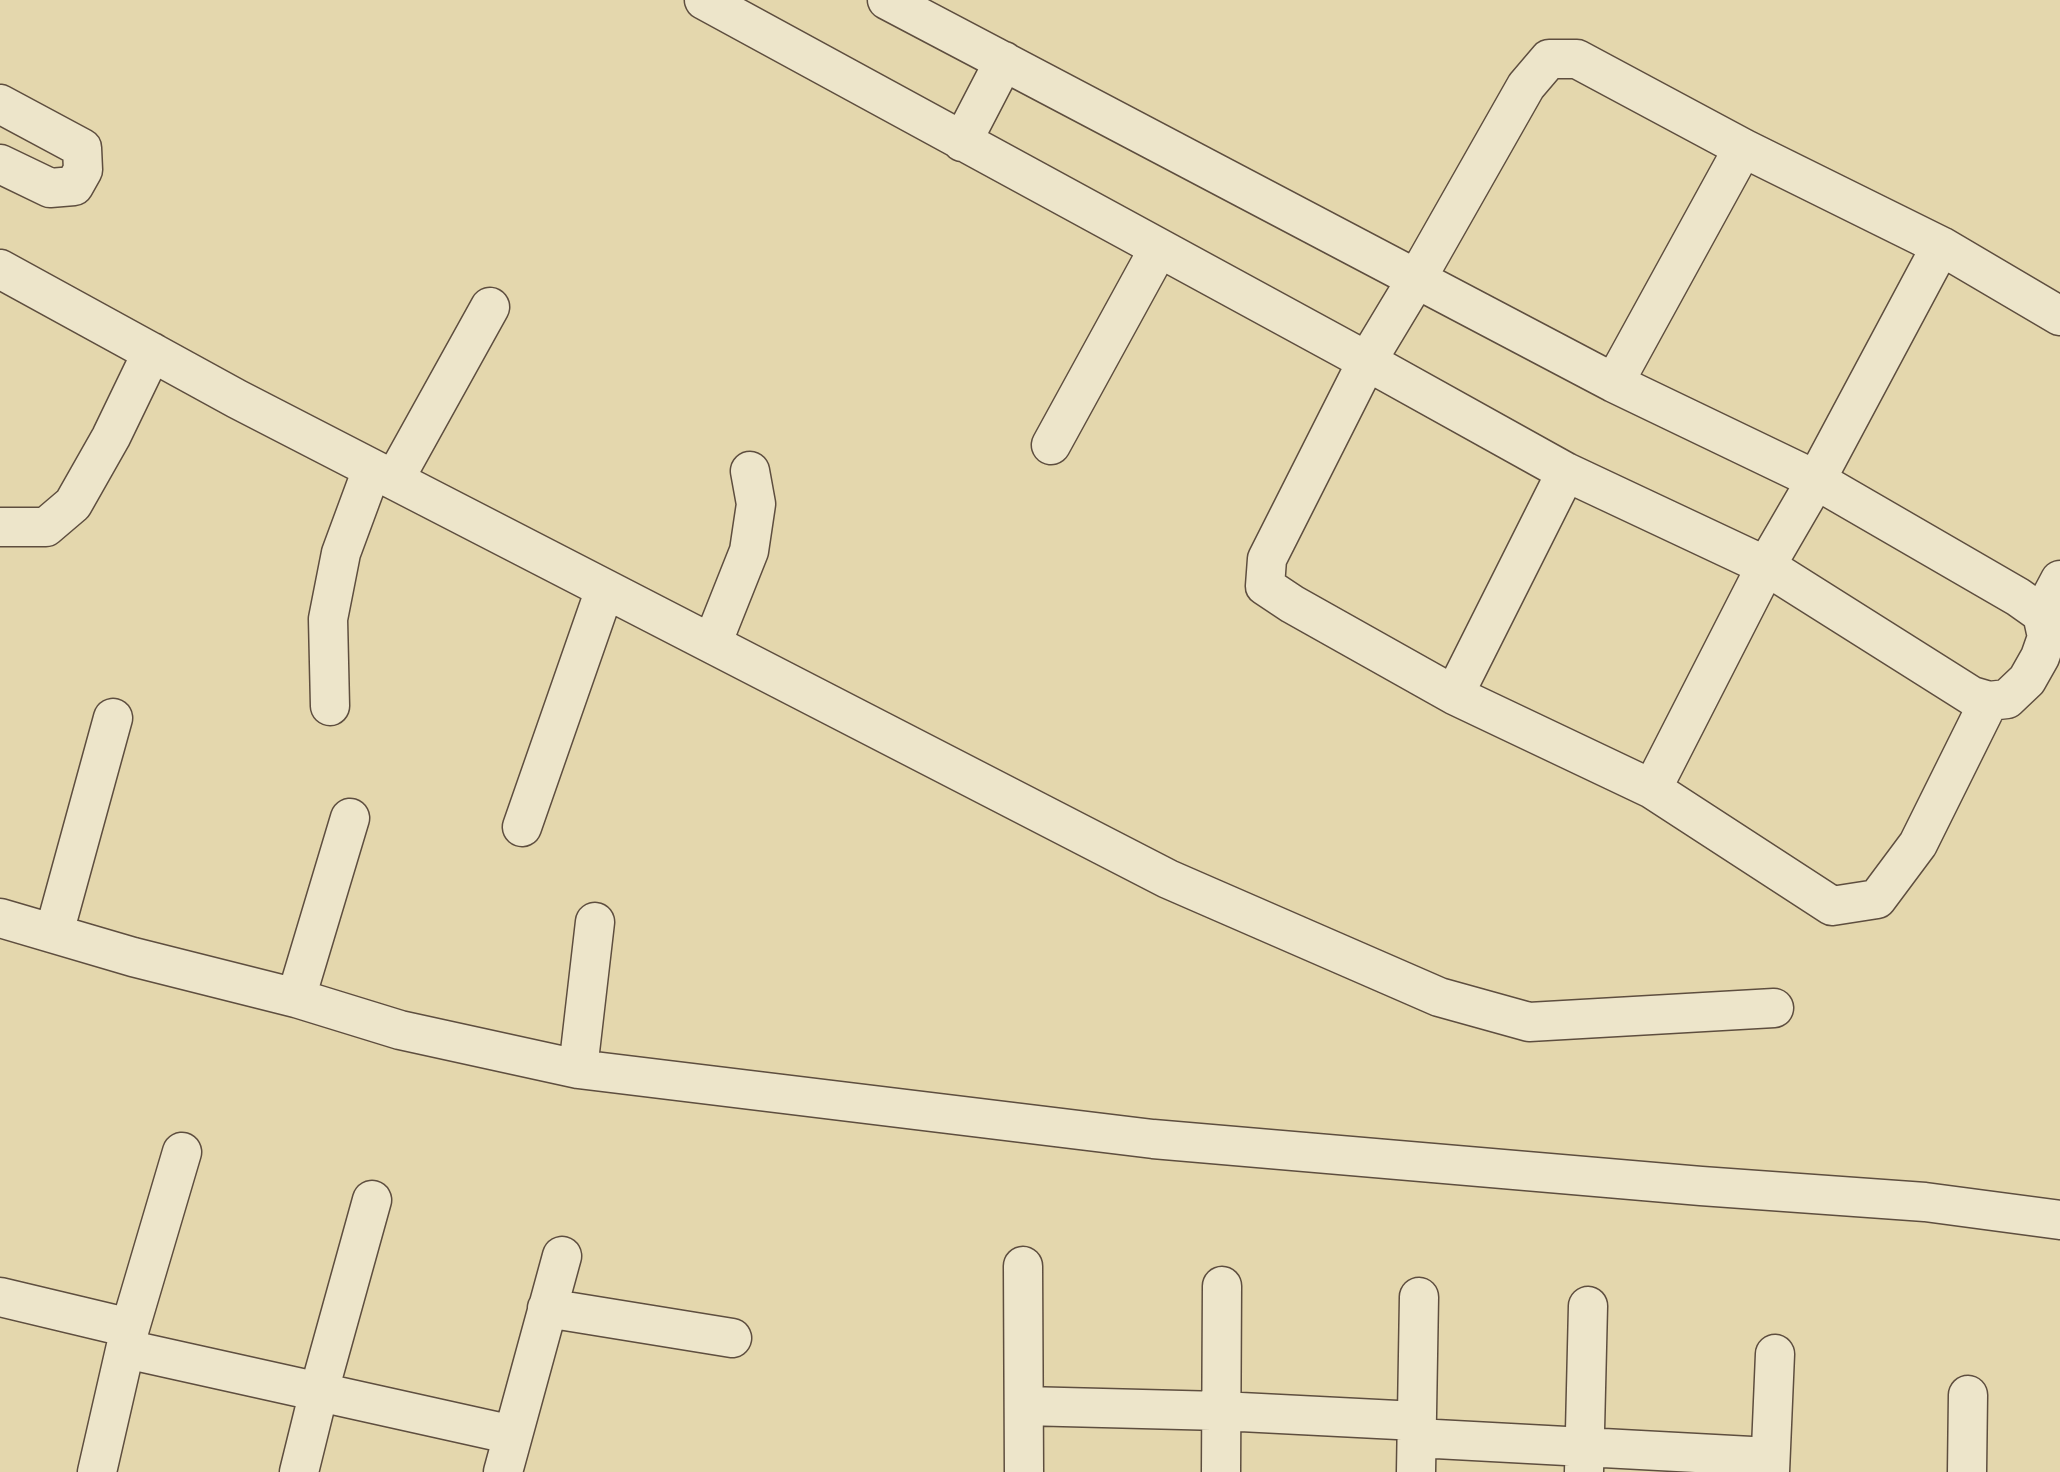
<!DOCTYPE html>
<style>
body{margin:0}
canvas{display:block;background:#e4d7ad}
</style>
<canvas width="2060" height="1472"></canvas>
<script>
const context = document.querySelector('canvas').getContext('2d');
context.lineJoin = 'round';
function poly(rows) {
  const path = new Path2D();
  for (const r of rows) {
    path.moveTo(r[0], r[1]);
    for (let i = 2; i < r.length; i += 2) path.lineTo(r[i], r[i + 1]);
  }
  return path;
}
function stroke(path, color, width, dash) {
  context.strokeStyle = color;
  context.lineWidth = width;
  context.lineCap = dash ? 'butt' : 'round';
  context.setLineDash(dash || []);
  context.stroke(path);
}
const minor = poly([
 [704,0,1352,353,1566,472,1766,566,1972,696,1989,701,2007,699,2027,680,2040,657,2047,637,2042,614,2018,597,1816,480,1614,383,887,0],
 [0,104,82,148,83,170,74,186,50,188,0,164],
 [962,142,1004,61],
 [0,269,237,399,1168,879,1439,997,1529,1022,1774,1008],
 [1614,383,1743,148],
 [1051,445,1159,248],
 [394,480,490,307],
 [0,527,46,527,73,504,111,437,152,352],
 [2042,614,2060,580],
 [712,644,749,551,756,504,750,471],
 [1454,695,1566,472],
 [1989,701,1918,844,1877,899,1832,906,1652,789,1454,695,1292,604,1265,586,1267,559,1367,361,1417,278,1526,86,1549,59,1577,59,1743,148,1941,246,2060,316],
 [330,706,328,619,341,553,372,469],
 [1652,789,1766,566,1816,480,1941,246],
 [522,827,605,589],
 [0,918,133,957,296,998,400,1030,578,1069,1153,1139,1701,1186,1925,1202,2060,1220],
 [54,933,113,718],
 [296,998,350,818],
 [578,1069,595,922],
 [1023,1266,1024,1472],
 [0,1297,130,1328],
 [547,1308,732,1338],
 [126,1349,513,1435],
 [1024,1406,1221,1411,1417,1421],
 [1417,1438,1770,1457],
 [97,1472,130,1328,182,1152],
 [299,1472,319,1391,372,1200],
 [503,1472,562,1256],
 [1221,1472,1222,1286],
 [1416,1472,1419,1297],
 [1584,1472,1588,1306],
 [1770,1472,1775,1354],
 [1967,1472,1968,1395]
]);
stroke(minor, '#5e4e3f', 41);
stroke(minor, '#ede5ca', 38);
</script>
